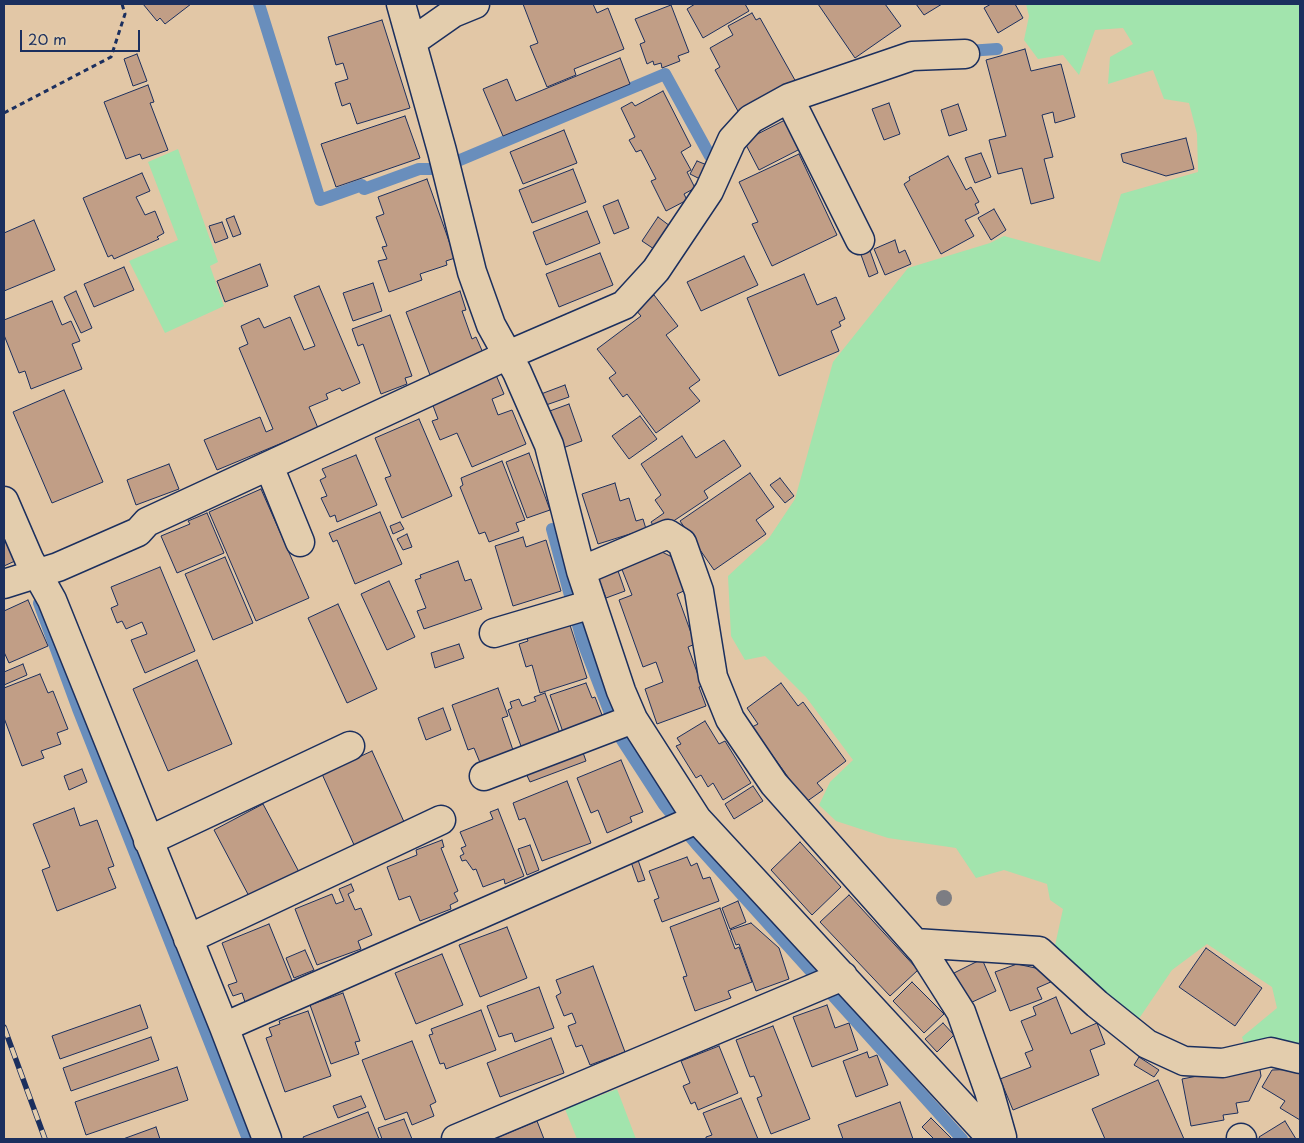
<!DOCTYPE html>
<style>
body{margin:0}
#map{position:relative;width:1304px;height:1143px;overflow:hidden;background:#e2c7a6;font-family:"Playpen Sans",sans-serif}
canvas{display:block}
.frame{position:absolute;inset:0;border:5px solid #1b2f5e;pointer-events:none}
.scale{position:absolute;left:20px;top:30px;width:120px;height:22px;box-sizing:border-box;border:2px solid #1b2f5e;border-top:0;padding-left:6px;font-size:15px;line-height:18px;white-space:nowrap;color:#1b2f5e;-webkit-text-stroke:4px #e3cdad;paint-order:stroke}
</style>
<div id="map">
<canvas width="1304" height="1143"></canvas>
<div class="frame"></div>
<div class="scale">20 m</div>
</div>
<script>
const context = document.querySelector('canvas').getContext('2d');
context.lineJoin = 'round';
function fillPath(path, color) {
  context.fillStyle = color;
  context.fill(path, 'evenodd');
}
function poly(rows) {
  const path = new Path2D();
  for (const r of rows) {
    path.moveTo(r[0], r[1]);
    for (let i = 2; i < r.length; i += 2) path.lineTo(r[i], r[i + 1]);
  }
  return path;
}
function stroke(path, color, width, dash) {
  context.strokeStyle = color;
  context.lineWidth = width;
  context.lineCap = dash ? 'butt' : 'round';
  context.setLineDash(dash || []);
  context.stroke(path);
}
fillPath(poly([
 [1026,4,1300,4,1300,1049,1246,1049,1242,1037,1277,1008,1272,987,1207,944,1172,970,1136,1023,1054,950,1063,909,1050,900,1047,884,1004,870,976,878,956,848,888,838,836,821,819,805,830,782,853,760,806,697,765,656,745,660,731,636,728,576,769,538,795,499,833,362,908,268,990,243,1004,236,1100,262,1121,194,1198,172,1197,134,1189,103,1164,99,1153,70,1108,84,1110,57,1133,44,1123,28,1095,30,1079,75,1063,55,1038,59,1024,40,1029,16],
 [178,149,218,262,210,266,224,306,165,333,129,261,178,240,148,162],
 [617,1089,636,1139,577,1139,565,1109]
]), '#a2e4ad');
stroke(poly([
 [259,4,320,200,362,185,364,189,419,169,439,169],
 [968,51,997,49],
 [460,160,665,74,710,156],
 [552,529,582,640,618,734,664,805,697,845,962,1139],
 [39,603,78,709,248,1139]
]), '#698ebc', 12);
const building = poly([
 [143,4,191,4,165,24,160,18,157,21,143,4],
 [523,4,593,4,597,13,608,8,624,49,574,69,576,75,547,87,530,46,538,43,523,4],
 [695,4,745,4,749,11,703,38,687,9,695,4],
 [818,4,885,4,901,26,855,58,818,4],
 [916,4,942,4,924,15,916,4],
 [991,4,1015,4,1023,18,998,33,984,8,991,4],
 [671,5,689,52,678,56,680,61,662,68,661,63,654,65,653,61,647,64,640,44,645,42,635,19,671,5],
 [752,13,756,20,760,18,796,82,739,113,715,70,720,67,710,48,733,35,728,26,752,13],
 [382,20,410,108,357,124,350,103,342,106,335,83,348,79,343,63,336,65,328,37,382,20],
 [1025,49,1031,71,1061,64,1075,117,1055,123,1053,112,1042,115,1053,157,1044,159,1054,198,1031,204,1022,168,998,174,989,140,1006,136,986,60,1025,49],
 [137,54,147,81,133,86,124,59,137,54],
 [620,58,630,84,503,136,483,89,507,79,516,101,620,58],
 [148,85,154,102,150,103,168,150,142,159,140,154,126,159,104,102,148,85],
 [663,91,691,146,681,152,691,170,687,172,695,188,684,194,687,200,666,211,651,181,656,179,641,150,636,152,629,140,635,137,621,108,632,102,635,106,663,91],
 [889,103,900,134,884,140,872,109,889,103],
 [958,104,967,130,949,136,941,110,958,104],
 [405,116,420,158,336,187,321,144,405,116],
 [785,120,800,149,759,170,744,141,785,120],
 [564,130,577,163,523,184,510,152,564,130],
 [1186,138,1194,169,1166,176,1123,162,1121,154,1186,138],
 [981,153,991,177,975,183,965,158,981,153],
 [799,154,837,235,772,266,752,224,758,222,739,182,799,154],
 [948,156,966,190,971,187,979,202,975,204,979,213,965,220,974,236,941,254,904,184,910,180,909,177,948,156],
 [697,161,707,165,700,179,690,174,697,161],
 [573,169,586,202,532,223,519,190,573,169],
 [142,173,150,191,136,197,145,215,155,211,164,233,157,237,159,239,114,259,112,255,108,257,83,198,142,173],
 [427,179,455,258,446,261,447,265,420,274,422,280,389,292,378,261,387,259,382,247,387,246,376,217,384,214,378,197,427,179],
 [618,200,629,228,614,234,603,206,618,200],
 [994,209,1006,230,991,240,978,218,994,209],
 [587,211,600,243,546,265,533,232,587,211],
 [234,216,241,234,233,237,226,219,234,216],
 [658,217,670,226,654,249,642,241,658,217],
 [34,220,55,270,4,291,4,233,34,220],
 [222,222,228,238,215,243,209,226,222,222],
 [895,240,899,253,905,250,911,264,885,275,874,249,895,240],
 [869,248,878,273,869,277,860,252,869,248],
 [600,253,613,285,559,307,546,274,600,253],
 [744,256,758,285,701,311,687,282,744,256],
 [260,264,268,286,225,302,217,281,260,264],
 [124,267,134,290,94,307,84,284,124,267],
 [804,274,817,305,836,297,845,319,839,322,841,326,831,331,839,351,779,376,747,298,804,274],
 [373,283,382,311,353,321,343,293,373,283],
 [319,286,360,383,342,391,340,388,326,394,328,399,309,407,318,428,217,470,204,440,260,417,266,432,273,429,239,348,248,344,241,326,259,318,264,328,290,317,304,350,315,346,294,296,319,286],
 [76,291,92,328,81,333,64,297,76,291],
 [460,291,466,310,462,311,472,339,476,337,484,355,430,375,406,312,460,291],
 [654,295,678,326,666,335,700,380,689,388,700,401,656,433,627,394,623,397,609,378,616,373,597,349,641,316,635,309,654,295],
 [52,301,62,325,71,321,80,341,72,344,82,369,31,389,25,371,19,373,4,335,4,320,52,301],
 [390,315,412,376,405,378,407,384,381,394,363,344,358,346,352,329,390,315],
 [496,375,504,394,492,399,498,415,512,410,526,444,472,467,457,433,440,440,432,421,438,419,432,403,496,375],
 [565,385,569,397,546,405,541,394,565,385],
 [64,390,103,482,52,503,13,412,64,390],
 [569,404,582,441,560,449,547,412,569,404],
 [640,416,657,439,629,459,612,436,640,416],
 [419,419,452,496,402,518,385,478,391,476,375,438,419,419],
 [682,436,696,458,724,440,741,466,704,491,708,498,657,532,651,522,664,513,655,500,661,495,641,464,682,436],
 [529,453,550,510,527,518,506,462,529,453],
 [356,455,377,505,337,522,335,515,330,517,321,498,327,496,320,480,326,477,322,469,356,455],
 [502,461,525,520,516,523,519,531,489,542,485,532,479,534,460,487,463,485,461,478,502,461],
 [169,464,179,489,136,505,127,480,169,464],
 [750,473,774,507,756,520,766,534,714,570,680,521,750,473],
 [780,478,794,496,785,503,770,485,780,478],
 [615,483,620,501,629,498,636,521,643,519,646,529,598,544,582,494,615,483],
 [261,489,309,598,256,621,209,512,261,489],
 [380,512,402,564,355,584,337,540,333,542,329,533,380,512],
 [207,513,224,553,177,573,161,536,190,524,188,521,207,513],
 [400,522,404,529,393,534,390,526,400,522],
 [4,534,15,561,4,566,4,534],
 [407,534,412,547,403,550,397,539,407,534],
 [523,537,526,547,546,540,561,591,513,606,495,546,523,537],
 [662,552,674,558,686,590,677,594,695,644,688,647,702,686,699,687,706,706,657,724,645,689,663,682,656,662,643,667,619,600,632,595,621,567,662,552],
 [225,557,253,623,213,640,185,574,225,557],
 [458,561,465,581,471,579,482,609,424,629,417,611,426,608,415,580,421,578,420,575,458,561],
 [160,567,195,651,145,673,131,640,147,634,142,622,126,629,122,621,117,623,111,608,118,605,111,587,160,567],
 [617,568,625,591,606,598,597,575,617,568],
 [389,581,415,637,387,650,361,594,389,581],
 [28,600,48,646,9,663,4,652,4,611,28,600],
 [338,604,377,689,347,703,308,618,338,604],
 [569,622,587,678,540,693,532,665,526,667,519,644,528,641,526,635,569,622],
 [459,644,464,658,435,668,431,653,459,644],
 [197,660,232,744,168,771,133,689,197,660],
 [23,664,27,675,4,685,4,672,23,664],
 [40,674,48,693,53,691,68,729,57,733,61,744,41,751,44,758,22,766,4,718,4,688,40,674],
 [586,683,592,698,595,697,604,720,564,735,550,695,586,683],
 [781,683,798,706,803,702,846,761,817,783,823,790,806,802,752,727,758,724,747,708,781,683],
 [498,688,508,716,502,718,514,753,481,765,474,748,468,750,452,705,498,688],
 [545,693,561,736,522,749,508,710,512,708,510,702,519,699,522,706,536,701,534,697,545,693],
 [443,708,451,730,426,740,418,718,443,708],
 [705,721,719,744,725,741,751,783,723,800,713,783,708,787,701,775,696,778,676,746,681,744,677,738,705,721],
 [581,747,586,761,530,782,524,769,581,747],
 [372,751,405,824,355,847,322,774,372,751],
 [621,760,643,812,630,817,632,822,607,833,598,810,591,813,577,778,621,760],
 [82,769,87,782,69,790,64,776,82,769],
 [567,781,591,843,542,861,525,818,519,820,513,803,567,781],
 [753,786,763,801,734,819,725,804,753,786],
 [263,804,299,872,250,898,214,830,263,804],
 [74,808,80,826,97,820,114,866,108,868,116,888,57,911,42,870,50,867,33,824,74,808],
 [498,809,524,876,505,884,504,879,483,887,476,869,473,870,466,860,462,861,460,856,464,854,461,848,466,846,460,832,493,819,490,812,498,809],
 [442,840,444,847,441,848,458,891,454,893,458,901,450,905,451,909,420,921,410,896,399,900,387,867,417,855,416,850,442,840],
 [800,842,841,887,812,915,771,870,800,842],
 [530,845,539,870,527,875,518,849,530,845],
 [687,857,691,866,697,863,703,879,710,877,719,901,662,922,654,900,659,898,649,871,687,857],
 [638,860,645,880,638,882,631,862,638,860],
 [351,884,354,891,348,894,355,910,361,908,372,935,358,941,361,949,317,965,295,909,332,894,336,904,344,901,339,889,351,884],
 [849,895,918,970,890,996,820,922,849,895],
 [738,901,746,922,730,929,722,908,738,901],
 [720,908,735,949,739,947,752,982,728,991,731,998,695,1011,683,977,687,976,670,927,720,908],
 [751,923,779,948,789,979,756,991,739,944,736,945,730,930,751,923],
 [269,924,293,983,245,1002,242,993,233,996,228,985,237,982,222,943,269,924],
 [507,927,527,978,480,997,459,945,507,927],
 [1206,948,1262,988,1235,1026,1179,987,1206,948],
 [305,950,314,970,294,978,286,958,305,950],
 [442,954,463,1005,416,1024,395,973,442,954],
 [982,959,996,991,968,1004,954,973,982,959],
 [1017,964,1049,971,1053,981,1037,988,1042,999,1010,1011,995,972,1017,964],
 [593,966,625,1052,590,1065,582,1045,576,1047,568,1026,576,1023,572,1013,564,1016,556,996,561,993,556,980,593,966],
 [912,982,944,1014,924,1033,893,1001,912,982],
 [539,987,554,1028,515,1042,512,1033,499,1037,487,1006,539,987],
 [343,993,360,1041,355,1042,359,1054,331,1064,310,1005,343,993],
 [1056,997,1071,1034,1097,1023,1105,1044,1090,1050,1099,1075,1013,1110,1000,1079,1031,1067,1025,1053,1033,1050,1021,1021,1036,1015,1033,1007,1056,997],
 [140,1005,148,1028,60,1059,52,1036,140,1005],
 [827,1005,835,1028,849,1023,858,1050,812,1067,793,1017,827,1005],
 [481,1010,496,1050,446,1069,444,1063,440,1064,429,1035,433,1034,431,1029,481,1010],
 [308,1011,331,1076,285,1092,266,1038,272,1036,269,1028,280,1024,279,1021,308,1011],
 [943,1023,954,1035,937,1052,925,1039,943,1023],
 [773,1026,810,1119,771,1134,757,1098,762,1096,754,1076,750,1077,736,1040,773,1026],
 [151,1037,159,1060,71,1091,63,1068,151,1037],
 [551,1038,564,1073,500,1097,487,1063,551,1038],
 [412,1041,436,1102,430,1105,434,1116,412,1125,407,1112,385,1120,362,1060,412,1041],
 [719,1046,738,1093,698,1110,695,1102,691,1104,683,1086,690,1083,681,1061,719,1046],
 [867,1052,869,1058,877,1055,888,1085,856,1097,843,1061,867,1052],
 [1139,1057,1159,1070,1154,1077,1134,1065,1139,1057],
 [1259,1064,1261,1076,1249,1101,1236,1103,1238,1113,1223,1115,1224,1120,1191,1126,1182,1079,1259,1064],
 [177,1067,188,1100,86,1135,75,1102,177,1067],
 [1300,1069,1300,1120,1280,1108,1285,1101,1262,1087,1272,1070,1300,1069],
 [1158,1080,1184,1139,1105,1139,1092,1109,1158,1080],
 [361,1096,366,1107,338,1118,333,1106,361,1096],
 [741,1098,758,1139,706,1139,706,1137,712,1135,703,1113,741,1098],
 [900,1102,913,1139,843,1139,838,1125,900,1102],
 [368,1112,379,1139,304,1139,303,1137,368,1112],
 [931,1118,951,1138,950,1139,934,1139,922,1127,931,1118],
 [404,1119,412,1139,382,1139,378,1128,404,1119],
 [537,1121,544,1139,496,1139,496,1138,537,1121],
 [1285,1121,1296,1139,1260,1139,1259,1137,1285,1121],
 [156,1127,160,1139,123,1139,156,1127]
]);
fillPath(building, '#c19e86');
stroke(building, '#1b2f5e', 1);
const minor = poly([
 [401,4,442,151,472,272,491,325,517,372,549,445,581,571,621,691,633,719,697,819,985,1131,1002,1139],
 [413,41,453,13,475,4],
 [789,98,860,240],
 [269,466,300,542],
 [4,501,29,559,52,600,224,1027,267,1139],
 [581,571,668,534,682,543,699,591,713,677,730,719,774,784,923,952,961,1012,989,1091,1002,1137],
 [4,584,58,567,138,532,147,522,508,355,624,305,656,270,709,191,732,140,751,119,789,98,912,56,965,54],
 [494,633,592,604],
 [484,776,633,719],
 [148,841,350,746],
 [188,939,441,820],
 [915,943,1039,951,1097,1004,1147,1044,1184,1061,1223,1063,1271,1052,1300,1059],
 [224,1027,697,819],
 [1241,1138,1242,1139],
 [456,1139,843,976]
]);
stroke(minor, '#1b2f5e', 31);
stroke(poly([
 [4,113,111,57,125,14,122,4]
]), '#1b2f5e', 3, [5, 4]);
stroke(minor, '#e3cdad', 28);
const rail = poly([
 [4,1027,45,1139]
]);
stroke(rail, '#1b2f5e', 5.5);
stroke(rail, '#e3cdad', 4, [11]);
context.fillStyle = '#7c7d83';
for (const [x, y] of [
 [944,898]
]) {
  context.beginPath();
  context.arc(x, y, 8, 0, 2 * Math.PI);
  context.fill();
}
</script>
